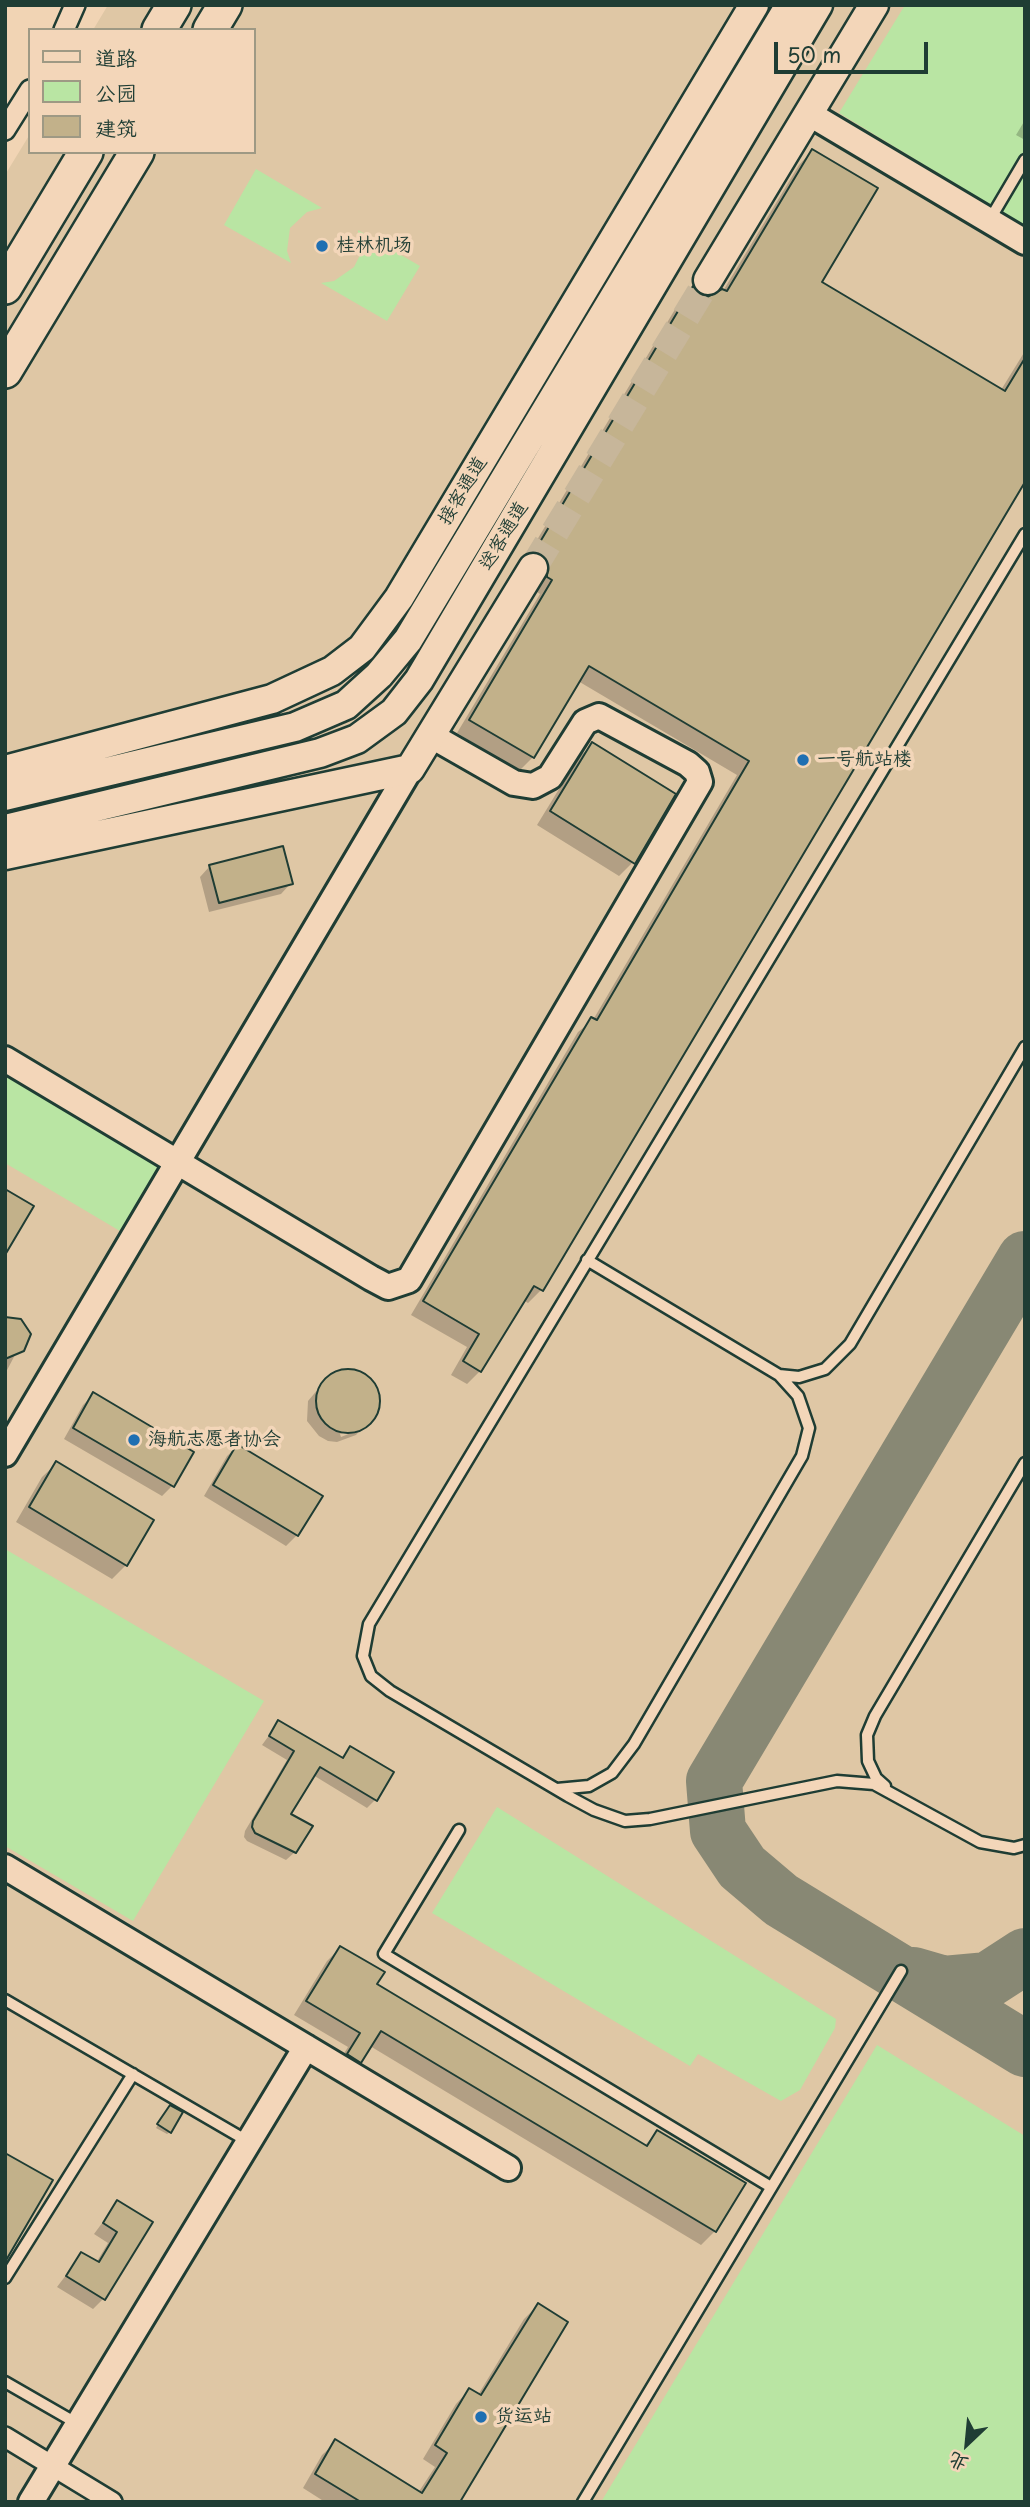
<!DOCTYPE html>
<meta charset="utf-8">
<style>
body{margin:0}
#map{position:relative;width:1030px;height:2507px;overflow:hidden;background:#f1d4b4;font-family:"Playpen Sans","LXGW WenKai TC",sans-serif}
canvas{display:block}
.frame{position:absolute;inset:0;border:7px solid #1f3d34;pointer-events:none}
.legend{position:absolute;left:28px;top:28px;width:228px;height:126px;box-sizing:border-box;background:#f3d6b9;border:2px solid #9e9984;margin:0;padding:9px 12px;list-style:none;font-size:21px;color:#1f3d34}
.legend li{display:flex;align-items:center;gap:14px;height:35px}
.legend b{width:35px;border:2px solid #9e9984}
.north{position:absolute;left:932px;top:2409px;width:70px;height:70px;-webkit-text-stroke:5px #f3d6b9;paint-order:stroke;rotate:206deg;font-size:19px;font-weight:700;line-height:28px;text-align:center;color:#1f3d34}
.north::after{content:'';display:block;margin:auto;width:24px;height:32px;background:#1f3d34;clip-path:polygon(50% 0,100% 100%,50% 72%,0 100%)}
.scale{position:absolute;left:774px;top:42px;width:154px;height:32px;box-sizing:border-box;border:4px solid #1f3d34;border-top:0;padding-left:9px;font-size:21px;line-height:24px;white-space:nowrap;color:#1f3d34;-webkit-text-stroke:5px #f3d6b9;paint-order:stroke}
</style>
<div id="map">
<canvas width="1030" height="2507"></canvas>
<div class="frame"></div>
<ul class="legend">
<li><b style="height:9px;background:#f3d6b9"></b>道路</li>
<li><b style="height:19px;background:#b9e5a3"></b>公园</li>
<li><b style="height:19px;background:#c2b18a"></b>建筑</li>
</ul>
<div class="north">北</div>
<div class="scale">50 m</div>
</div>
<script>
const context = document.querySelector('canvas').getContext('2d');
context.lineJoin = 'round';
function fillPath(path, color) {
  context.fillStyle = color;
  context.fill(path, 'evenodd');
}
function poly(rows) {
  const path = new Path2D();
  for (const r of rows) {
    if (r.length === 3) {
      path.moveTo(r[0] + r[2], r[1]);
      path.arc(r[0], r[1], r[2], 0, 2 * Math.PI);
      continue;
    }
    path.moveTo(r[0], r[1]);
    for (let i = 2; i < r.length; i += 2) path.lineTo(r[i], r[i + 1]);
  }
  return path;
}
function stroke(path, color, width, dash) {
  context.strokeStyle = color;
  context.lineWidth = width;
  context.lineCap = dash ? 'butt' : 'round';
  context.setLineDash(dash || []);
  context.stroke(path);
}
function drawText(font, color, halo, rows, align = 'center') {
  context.font = font + ' "Playpen Sans","LXGW WenKai TC",sans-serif';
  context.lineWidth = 7;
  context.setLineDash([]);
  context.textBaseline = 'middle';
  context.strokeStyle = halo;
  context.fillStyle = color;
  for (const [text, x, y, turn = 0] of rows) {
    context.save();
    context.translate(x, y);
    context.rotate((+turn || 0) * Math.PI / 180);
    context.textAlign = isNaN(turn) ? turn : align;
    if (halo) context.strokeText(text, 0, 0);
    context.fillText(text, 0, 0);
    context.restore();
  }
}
fillPath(poly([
 [108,5,1025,5,1025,2502,5,2502,5,175,30,134,30,152,254,152,254,30,93,30]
]), '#dfc7a5');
fillPath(poly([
 [905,5,1025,5,1025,226,839,113],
 [256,169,322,208,307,212,290,228,287,251,291,263,224,225],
 [358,230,420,266,387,321,321,283,334,281,354,267,360,255],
 [5,1072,163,1166,125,1234,5,1163],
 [5,1549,264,1701,133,1921,5,1846],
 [497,1807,836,2019,835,2028,800,2090,781,2101,698,2054,690,2066,432,1913],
 [877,2045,1025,2136,1025,2502,601,2502]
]), '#b9e5a3');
fillPath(poly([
 [1025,120,1025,140,1016,135],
 [812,151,820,282,1001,390,1025,351,1025,482,541,1290,528,1303,523,1300,480,1371,467,1384,451,1375,467,1347,411,1315,578,1032,593,1020,737,775,578,681,533,757,519,771,457,733,540,594,534,590,522,565,680,301,693,288,698,295,707,298,723,291,799,165],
 [592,745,633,862,619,876,537,825,578,758],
 [210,866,291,883,281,894,209,912,200,877],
 [5,1318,25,1324,29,1340,16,1353,5,1374],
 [341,1371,360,1373,374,1387,377,1406,364,1427,340,1434,341,1437,361,1429,356,1435,337,1442,328,1441,319,1436,307,1421,308,1401,324,1382],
 [93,1395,192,1453,172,1486,162,1496,64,1439,83,1405],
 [238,1446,320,1496,297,1535,286,1546,204,1496,227,1456],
 [56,1464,126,1565,112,1579,16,1522,42,1477],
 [279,1722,340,1759,350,1748,375,1800,367,1808,313,1775,288,1815,295,1852,286,1860,247,1841,244,1837,245,1831,287,1760,262,1745],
 [340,1948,375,1985,644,2146,658,2132,743,2183,715,2231,701,2245,370,2046,347,2075,335,2068,348,2047,294,2015,327,1961],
 [167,2110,170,2132,167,2134,156,2128],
 [117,2203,150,2223,103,2299,93,2309,57,2287,82,2254,96,2263,108,2243,94,2234],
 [538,2305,458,2502,325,2502,303,2488,322,2455,336,2442,418,2493,435,2467,423,2459,456,2404,469,2390,478,2395,524,2319]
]), '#0003');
stroke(poly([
 [1025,1259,714,1781,718,1831,742,1867,781,1900,1025,2049],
 [913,1975,944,1984,988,1980,1025,1956]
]), '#888874', 56);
const building = poly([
 [812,149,878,188,822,282,1005,391,1025,358,1025,482,543,1291,534,1286,481,1372,463,1361,479,1334,423,1301,591,1017,597,1020,749,761,589,666,534,758,469,720,552,580,547,577,547,560,534,552,693,286,699,294,707,297,722,289,727,291,812,149],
 [592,742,676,794,635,864,550,811,592,742],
 [283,846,293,884,219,903,209,865,283,846],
 [5,1189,34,1206,5,1255,5,1189],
 [5,1317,21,1319,31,1334,24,1351,5,1359,5,1317],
 [348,1401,32],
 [93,1392,194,1452,174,1487,73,1428,93,1392],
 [237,1444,323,1496,298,1536,213,1485,237,1444],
 [56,1461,154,1520,127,1566,29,1507,56,1461],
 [278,1720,343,1758,350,1746,394,1772,377,1801,320,1767,291,1814,313,1826,296,1853,255,1833,252,1827,253,1821,294,1751,269,1736,278,1720],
 [340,1946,385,1972,377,1984,647,2146,657,2130,746,2183,716,2232,381,2031,361,2063,347,2054,360,2033,306,2001,340,1946],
 [170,2105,183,2112,171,2133,157,2124,170,2105],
 [5,2153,53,2180,5,2262,5,2153],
 [117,2200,153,2222,105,2300,66,2276,81,2252,99,2262,117,2232,103,2223,117,2200],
 [538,2303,568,2322,460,2502,361,2502,315,2474,335,2439,422,2493,447,2453,435,2445,469,2388,481,2395,538,2303]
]);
fillPath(building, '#c2b18a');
stroke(building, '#1f3d34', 2);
stroke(poly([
 [533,568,708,280]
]), '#c7b69a', 28, [28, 14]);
const service = poly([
 [989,221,1025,160],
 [1025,534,369,1624,363,1656,371,1676,390,1691,568,1796,594,1810,625,1821,650,1819,837,1781,874,1784,980,1842,1014,1848,1025,1845],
 [779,1375,799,1377,825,1369,850,1344,1025,1047],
 [885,1786,876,1778,868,1761,867,1735,875,1716,1025,1463],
 [557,1789,589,1786,612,1773,634,1744,802,1456,809,1428,798,1396,779,1375,587,1260],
 [459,1830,384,1954,771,2187],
 [5,2000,249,2142],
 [5,2278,133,2074],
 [5,2382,78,2424],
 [583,2502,901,1971]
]);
const minor = poly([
 [64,30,75,5],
 [5,130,30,90],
 [5,2437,112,2502]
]);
const tertiary = poly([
 [808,113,1025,242],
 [5,1059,371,1278,388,1287,409,1280,700,782,697,772,688,764,599,716,585,722,550,777,533,786,514,783,430,735],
 [5,1454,410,769],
 [5,1867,508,2168],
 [31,2502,306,2047]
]);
const secondary = poly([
 [708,280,874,5],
 [5,770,272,699,332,671,362,648,399,598,754,5],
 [5,796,295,727,346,705,379,675,408,640,790,5],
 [5,829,320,753,357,739,394,712,419,680,818,5],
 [5,855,410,769,533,568]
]);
const trunk = poly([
 [159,30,174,5],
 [210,30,225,5],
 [5,287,86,152],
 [5,371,137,152]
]);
stroke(service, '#1f3d34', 15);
stroke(minor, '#1f3d34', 24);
stroke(tertiary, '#1f3d34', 30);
stroke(secondary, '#1f3d34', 33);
stroke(trunk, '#1f3d34', 38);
stroke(service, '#f3d6b9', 10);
stroke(minor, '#f3d6b9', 19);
stroke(tertiary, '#f3d6b9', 24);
stroke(secondary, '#f3d6b9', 28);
stroke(trunk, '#f3d6b9', 33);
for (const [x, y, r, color] of [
 [322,246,7,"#1f6fb2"],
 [803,760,7,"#1f6fb2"],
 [134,1440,7,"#1f6fb2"],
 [481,2417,7,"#1f6fb2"]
]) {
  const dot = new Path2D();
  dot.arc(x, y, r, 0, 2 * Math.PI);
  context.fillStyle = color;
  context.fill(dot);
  stroke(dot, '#f3d6b9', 2.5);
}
drawText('19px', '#1f3d34', '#f3d6b9', [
 ["桂林机场",336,246],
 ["一号航站楼",817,760],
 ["海航志愿者协会",148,1440],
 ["货运站",495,2417]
], 'left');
drawText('19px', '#1f3d34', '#f3d6b9', [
 ["接客通道",463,491,-59],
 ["送客通道",504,536,-59]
]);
</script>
